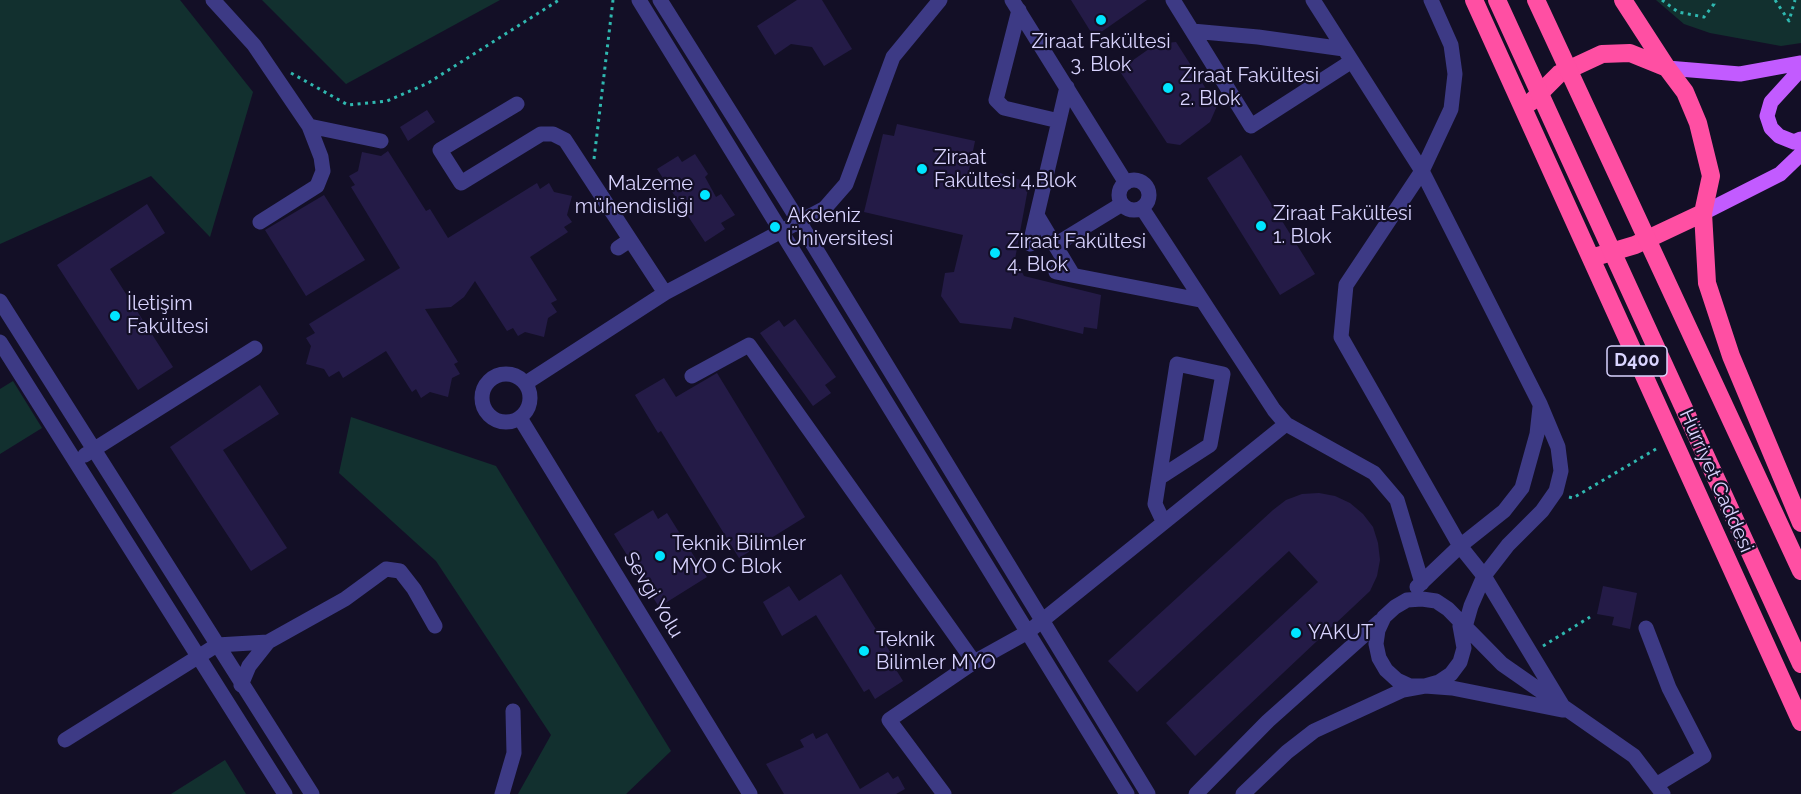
<!DOCTYPE html>
<meta charset="utf-8">
<style>
body{margin:0}
canvas{display:block;background:#130f26}
</style>
<canvas width="1801" height="794"></canvas>
<script>
const context = document.querySelector('canvas').getContext('2d');
context.lineJoin = 'round';
function fillPath(path, color) {
  context.fillStyle = color;
  context.fill(path, 'evenodd');
}
function poly(rows) {
  const path = new Path2D();
  for (const r of rows) {
    if (r.length === 3) {
      path.moveTo(r[0] + r[2], r[1]);
      path.arc(r[0], r[1], r[2], 0, 2 * Math.PI);
      continue;
    }
    path.moveTo(r[0], r[1]);
    for (let i = 2; i < r.length; i += 2) path.lineTo(r[i], r[i + 1]);
  }
  return path;
}
function stroke(path, color, width, dash) {
  context.strokeStyle = color;
  context.lineWidth = width;
  context.lineCap = dash ? 'butt' : 'round';
  context.setLineDash(dash || []);
  context.stroke(path);
}
function drawText(font, color, halo, rows, align = 'center') {
  context.font = font + ' Raleway,sans-serif';
  context.lineWidth = 4.5;
  context.setLineDash([]);
  context.textBaseline = 'middle';
  context.strokeStyle = halo;
  context.fillStyle = color;
  for (const [text, x, y, turn = 0] of rows) {
    context.save();
    context.translate(x, y);
    context.rotate((+turn || 0) * Math.PI / 180);
    context.textAlign = isNaN(turn) ? turn : align;
    if (halo) context.strokeText(text, 0, 0);
    context.fillText(text, 0, 0);
    context.restore();
  }
}
fillPath(poly([
 [0,0,180,0,253,92,210,237,151,176,0,244],
 [262,0,500,0,346,84],
 [1656,0,1801,0,1801,43,1781,46,1710,33,1684,24],
 [13,381,42,428,0,454,0,389],
 [351,417,496,466,671,751,626,794,518,794,551,735,436,561,339,473],
 [225,760,246,794,171,794]
]), '#12302f');
fillPath(poly([
 [797,0,822,0,852,49,824,66,812,47,791,44,775,55,757,26],
 [1071,0,1147,0,1094,37],
 [1176,42,1217,106,1210,122,1180,145,1167,143,1119,70,1156,44],
 [427,110,435,122,408,141,400,127],
 [897,124,975,141,967,180,996,186,1000,173,1029,183,1015,259,1024,276,1101,295,1097,329,1084,327,1083,334,1014,317,1011,329,960,323,941,296,945,273,954,272,963,235,864,212,883,134,894,136],
 [388,151,426,211,430,209,448,238,537,183,540,189,549,183,554,192,572,196,567,215,572,222,564,227,568,232,530,257,557,300,551,303,557,312,548,318,544,337,525,332,518,336,513,328,507,331,475,281,464,297,451,307,425,309,458,362,454,364,460,374,452,378,448,397,430,392,421,398,416,389,412,392,386,351,343,378,339,371,329,377,324,369,306,364,311,346,306,338,315,333,309,324,400,268,351,187,355,185,349,176,358,171,362,152,381,156],
 [695,154,708,174,705,177,716,197,721,194,735,215,721,223,725,229,705,242,657,169,678,156,682,162],
 [1241,155,1315,274,1280,295,1207,178],
 [324,195,365,260,306,296,265,230],
 [147,204,165,233,110,269,173,367,138,390,57,265],
 [795,319,836,377,825,385,831,393,813,406,760,333,779,320,784,327],
 [717,373,805,517,739,558,661,431,658,433,635,395,664,378,676,397],
 [260,385,279,414,223,450,287,548,251,571,170,447],
 [1319,493,1335,496,1350,503,1363,514,1373,527,1378,543,1380,560,1377,576,1370,591,1195,756,1166,723,1318,582,1289,551,1137,692,1108,661,1273,510,1286,500,1302,494],
 [653,510,658,519,667,513,707,577,659,607,614,534],
 [841,574,899,666,895,668,903,681,875,699,869,689,864,692,816,615,782,636,763,602,789,586,799,601],
 [1603,586,1637,593,1630,629,1612,625,1614,617,1597,614],
 [813,733,816,739,827,733,860,789,888,772,893,779,898,776,905,789,896,794,784,794,766,764,804,747,800,740]
]), '#241b47');
stroke(poly([
 [1662,0,1678,12,1704,17,1714,4,1713,0],
 [1775,0,1789,21,1795,0],
 [291,73,348,105,387,101,428,83,559,0],
 [594,159,613,0],
 [1569,497,1573,498,1656,449],
 [1543,646,1590,617]
]), '#2fb8b0', 3, [3, 4.5]);
stroke(poly([
 [213,0,254,45,309,126,321,157,323,171,317,186,260,222],
 [639,0,1127,794],
 [660,0,800,223,1148,794],
 [1012,0,1126,183],
 [1173,0,1251,126,1352,61],
 [1313,0,1422,171,1540,404,1558,447,1561,471,1556,491,1542,511,1508,545,1484,576,1471,606,1463,634],
 [1431,0,1451,45,1455,74,1451,109,1422,171,1346,285,1341,337,1460,546,1484,576,1565,710],
 [1019,10,996,100,1004,108,1059,121],
 [1192,31,1258,37,1344,49],
 [517,104,440,150,461,183,541,134,553,134,565,140,665,293],
 [309,126,381,141],
 [1134,195,15],
 [1142,208,1274,410,1286,424,1374,473,1397,500,1422,583],
 [1037,215,1073,275],
 [1030,244,1067,87],
 [1055,245,1122,204],
 [618,248,630,240],
 [1056,272,1200,300],
 [0,301,312,794],
 [0,342,285,794],
 [506,398,24],
 [692,376,749,345,974,662],
 [526,383,665,293,825,208,846,184,893,57,940,0],
 [520,418,750,794],
 [85,455,255,348],
 [1159,478,1210,445,1223,374,1177,364,1155,504,1163,521],
 [1417,587,1460,546,1504,511,1522,488,1537,434,1540,407],
 [1460,626,1464,648,1460,662,1451,674,1439,682,1425,686,1410,686,1397,680,1386,670,1379,658,1376,644,1378,630,1384,617,1395,607,1407,600,1422,599,1436,601,1448,609,1502,664,1634,756,1663,794],
 [1646,628,1669,688,1704,756,1656,785],
 [241,685,249,666,268,642,345,599,386,569,400,571,414,589,435,626],
 [65,740,217,645,268,642],
 [502,794,514,753,513,711],
 [944,794,889,720,974,662,1028,632,1286,424],
 [1196,794,1268,721,1380,621],
 [1243,794,1287,752,1314,731,1403,690,1425,686,1452,688,1562,710]
]), '#3d3a85', 15);
stroke(poly([
 [1667,68,1740,74,1801,63],
 [1801,69,1771,102,1767,116,1771,128,1779,136,1794,142,1801,139],
 [1703,213,1780,174,1801,154]
]), '#c25bff', 15);
stroke(poly([
 [1474,0,1801,722],
 [1623,0,1667,68],
 [1531,102,1559,74,1602,54,1630,53,1667,68,1685,92,1698,123,1711,176,1703,213,1635,245,1598,256],
 [1703,213,1707,283,1731,356,1801,523]
]), '#ff4fa3', 18);
stroke(poly([
 [1497,0,1801,664],
 [1536,0,1801,571]
]), '#ff4fa3', 18);
for (const [x, y, r, color] of [
 [1101,20,6,"#00e5ff"],
 [1168,88,6,"#00e5ff"],
 [922,169,6,"#00e5ff"],
 [705,195,6,"#00e5ff"],
 [1261,226,6,"#00e5ff"],
 [775,227,6,"#00e5ff"],
 [995,253,6,"#00e5ff"],
 [115,316,6,"#00e5ff"],
 [660,556,6,"#00e5ff"],
 [1296,633,6,"#00e5ff"],
 [864,651,6,"#00e5ff"]
]) {
  const dot = new Path2D();
  dot.arc(x, y, r, 0, 2 * Math.PI);
  context.fillStyle = color;
  context.fill(dot);
  stroke(dot, '#130f26', 2);
}
for (const [x, y, w] of [
 [1637,361,60]
]) {
  const box = new Path2D();
  box.roundRect(x - w / 2, y - 15, w, 30, 4.5);
  context.fillStyle = '#130f26';
  context.fill(box);
  stroke(box, '#d9d4ff', 1.5);
}
drawText('bold 18px', '#d9d4ff', null, [
 ["D400",1637,361]
]);
drawText('20px', '#d9d4ff', '#130f26', [
 ["Ziraat Fakültesi",1101,42,"center"],
 ["3. Blok",1101,65,"center"],
 ["Ziraat Fakültesi",1180,76],
 ["2. Blok",1180,99],
 ["Ziraat",934,158],
 ["Fakültesi 4.Blok",934,181],
 ["Malzeme",693,184,"right"],
 ["mühendisliği",693,207,"right"],
 ["Ziraat Fakültesi",1273,214],
 ["1. Blok",1273,237],
 ["Akdeniz",787,216],
 ["Üniversitesi",787,239],
 ["Ziraat Fakültesi",1007,242],
 ["4. Blok",1007,265],
 ["İletişim",127,304],
 ["Fakültesi",127,327],
 ["Teknik Bilimler",672,544],
 ["MYO C Blok",672,567],
 ["YAKUT",1308,633],
 ["Teknik",876,640],
 ["Bilimler MYO",876,663]
], 'left');
drawText('20px', '#d9d4ff', '#130f26', [
 ["Hürriyet Caddesi",1716,481,66],
 ["Sevgi Yolu",653,595,59]
]);
</script>
